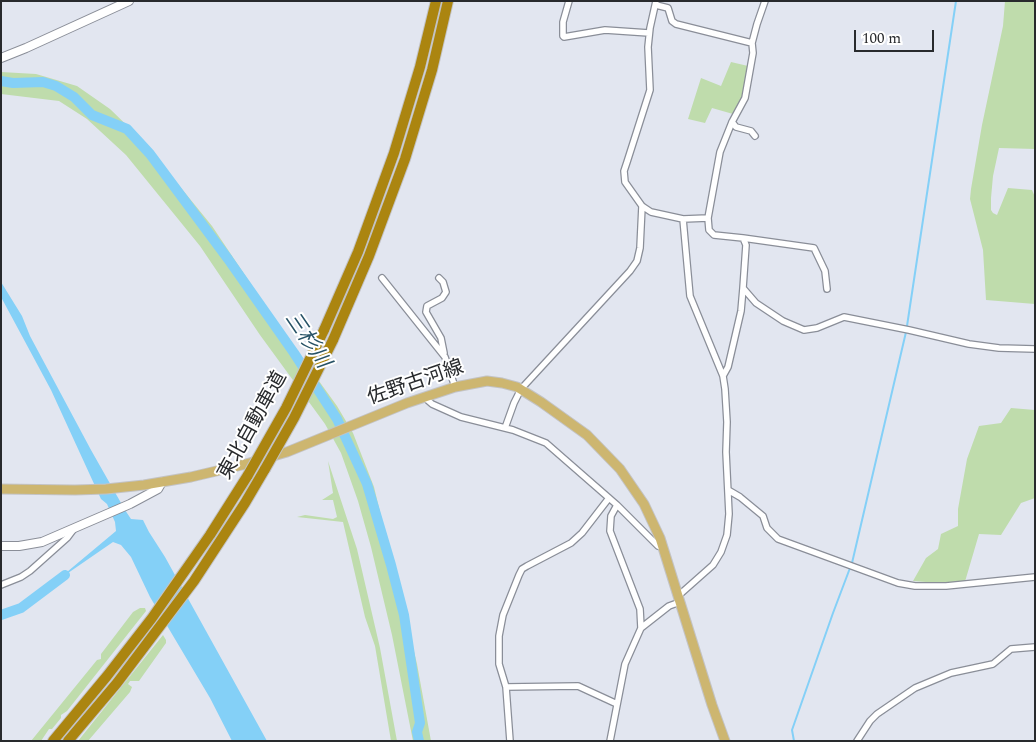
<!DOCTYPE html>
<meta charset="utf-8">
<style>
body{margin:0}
#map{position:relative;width:1036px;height:742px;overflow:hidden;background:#e2e6f0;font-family:Spectral,serif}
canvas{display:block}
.frame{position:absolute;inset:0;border:2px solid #282a2d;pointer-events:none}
.scale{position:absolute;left:854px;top:30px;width:80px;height:22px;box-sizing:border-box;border:2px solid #282a2d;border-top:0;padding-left:6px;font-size:15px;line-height:18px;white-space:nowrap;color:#282a2d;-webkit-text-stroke:4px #fff;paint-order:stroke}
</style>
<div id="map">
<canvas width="1036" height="742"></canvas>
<div class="frame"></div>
<div class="scale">100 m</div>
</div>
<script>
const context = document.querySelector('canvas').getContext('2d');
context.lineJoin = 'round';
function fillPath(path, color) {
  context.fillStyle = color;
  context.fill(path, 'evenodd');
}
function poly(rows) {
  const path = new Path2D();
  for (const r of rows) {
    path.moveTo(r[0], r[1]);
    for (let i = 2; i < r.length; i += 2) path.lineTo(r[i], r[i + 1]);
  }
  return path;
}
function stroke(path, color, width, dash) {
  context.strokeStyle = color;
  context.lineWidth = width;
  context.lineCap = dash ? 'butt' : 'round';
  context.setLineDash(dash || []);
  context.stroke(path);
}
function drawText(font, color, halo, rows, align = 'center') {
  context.font = font + ' Spectral,"Noto Sans JP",serif';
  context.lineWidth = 4;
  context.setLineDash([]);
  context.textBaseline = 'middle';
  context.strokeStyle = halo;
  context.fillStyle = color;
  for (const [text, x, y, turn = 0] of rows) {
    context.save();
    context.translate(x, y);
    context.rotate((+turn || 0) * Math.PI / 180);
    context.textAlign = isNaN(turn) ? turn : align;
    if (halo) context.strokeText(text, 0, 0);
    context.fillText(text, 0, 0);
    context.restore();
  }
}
fillPath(poly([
 [1005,1,1035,1,1035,149,999,148,993,176,991,198,991,210,993,213,997,215,1008,188,1032,190,1035,197,1035,304,986,300,983,250,970,199,971,189,982,125,1003,26],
 [731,62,748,66,743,96,733,114,712,108,705,123,688,119,701,78,721,86],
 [1,72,36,74,77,86,110,109,142,140,212,226,275,320,337,406,353,433,374,487,417,664,431,741,421,741,420,735,414,732,416,741,413,741,392,635,371,547,358,501,341,453,325,424,260,335,200,246,126,155,87,119,59,101,1,94],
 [1011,408,1035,410,1035,498,1021,503,1001,535,979,534,964,585,913,581,926,558,938,549,941,534,958,526,958,509,967,459,979,426,1001,423],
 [328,461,357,549,380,648,397,741,391,741,375,646,365,617,343,522,297,517,305,515,333,519,337,517,333,500,322,500,333,493],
 [140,608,145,608,146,611,67,711,61,715,61,718,52,729,49,729,41,741,31,741,97,660,101,659,101,654,133,612],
 [163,635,166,640,166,643,139,681,130,681,128,684,132,687,130,692,88,741,78,741]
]), '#bfdcac');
fillPath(poly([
 [1,282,22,316,30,336,91,450,125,510,131,519,143,520,149,532,165,557,267,741,232,741,210,698,150,597,131,557,121,545,113,542,55,582,116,531,115,522,107,504,101,499,51,390,1,297]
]), '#84d0f7');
stroke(poly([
 [907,326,956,1],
 [852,563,906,332],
 [794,741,792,730,833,613,850,568]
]), '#84d0f7', 2);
stroke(poly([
 [1,81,13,83,43,82,56,86,74,97,92,115,127,129,150,154,228,259,294,353,337,419,367,484,391,565,404,615,420,723,417,732,419,741],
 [1,615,21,608,65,575]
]), '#84d0f7', 10);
const street = poly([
 [569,1,563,22,563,36,564,37,605,30,649,33],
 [656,1,650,28,648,47,650,90,627,162,624,171,625,182,642,206,651,212,683,219,708,218],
 [656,5,668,8,672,21,676,24,752,43],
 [732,122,736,127,751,131,755,136],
 [743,238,814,248,825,271,827,289],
 [382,278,445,357,455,387],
 [439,278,443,282,446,292,442,298,427,306,426,312,441,338,444,353],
 [743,288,746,245,743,238,714,235,709,230,708,218,720,152,732,122,745,98,753,53,752,43,757,24,765,1],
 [723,376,728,367,741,311,743,288,756,303,783,321,804,330,817,328,844,317,909,330,969,344,999,348,1035,349],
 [424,397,432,404,461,417,513,430,546,443,617,505,658,546,663,547],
 [505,428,514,403,521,389,630,271,637,261,640,248,642,206],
 [728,490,740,497,763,516,767,528,778,539,898,583,915,586,946,586,1035,577],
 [1,585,21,577,30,571,67,538,73,530],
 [678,596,713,565,721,552,727,535,729,514,726,452,727,422,725,389,723,376,690,296,683,219],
 [641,628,669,606,680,602],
 [506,687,578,686,617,704],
 [510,741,506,687,499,664,499,636,503,615,519,575,522,569,527,566,571,543,582,533,609,498],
 [610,741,625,664,641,628,640,609,610,531,611,516,617,505],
 [857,741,870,721,877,714,915,688,951,673,993,664,1011,649,1035,647]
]);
const secondary = poly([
 [1,58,26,48,129,1],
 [1,546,19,546,42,542,130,504,158,489,162,482]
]);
const primary = poly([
 [1,489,75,490,106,489,144,485,191,477,246,464,287,452,407,403,455,387,487,381,502,383,517,387,541,402,587,435,620,469,644,504,660,538,712,705,725,741]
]);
const highway = poly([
 [324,330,358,252,394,153,420,67,436,1],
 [333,340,369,256,405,159,432,70,448,1],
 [53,741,107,676,152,618,210,535,248,475],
 [68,741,117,683,194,581,245,503,265,469]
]);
stroke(street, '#8a8e98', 8);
stroke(secondary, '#8a8e98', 10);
stroke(primary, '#c3c3c4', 11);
stroke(highway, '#c3c3c4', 12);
stroke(street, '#fff', 5.5);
stroke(secondary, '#fff', 8);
stroke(primary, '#cdb670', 9);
stroke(highway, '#ab8510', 10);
const highwayBridge = poly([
 [265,469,294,418,333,340],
 [248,475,286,408,324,330]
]);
stroke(highwayBridge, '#c3c3c4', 12, []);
stroke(highwayBridge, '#ab8510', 10);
drawText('20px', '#282a2d', '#fff', [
 ["佐野古河線",416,384,-19],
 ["東北自動車道",254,426,-61]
]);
drawText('italic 21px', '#275266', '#fff', [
 ["三杉川",306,341,56]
]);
</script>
